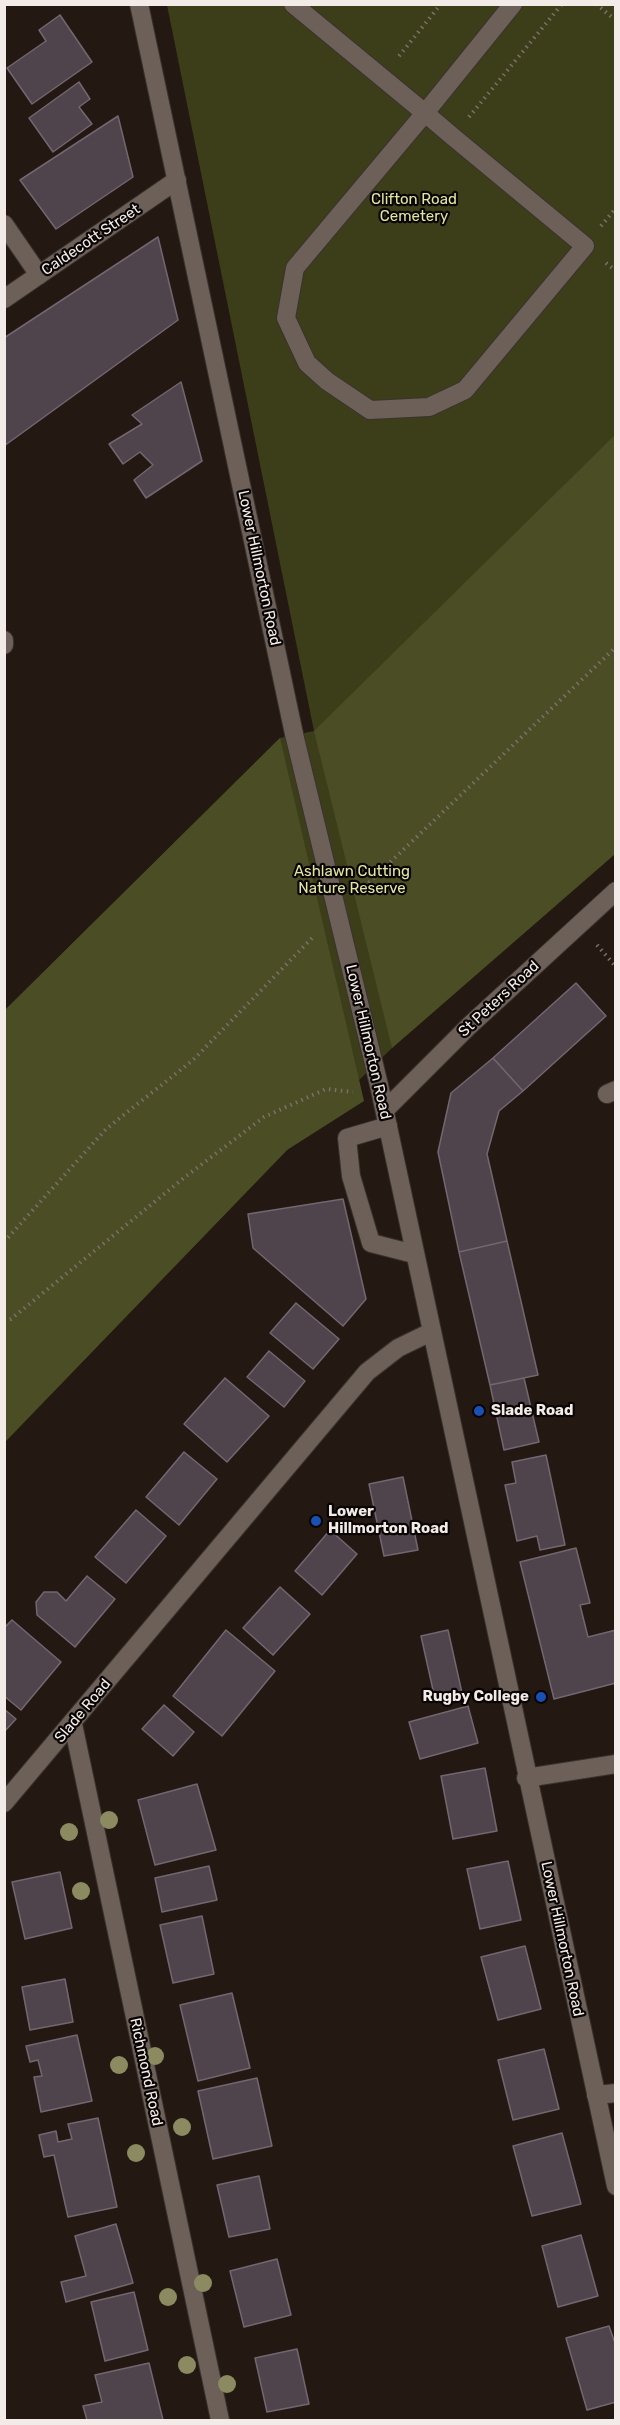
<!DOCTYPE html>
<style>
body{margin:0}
#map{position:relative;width:620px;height:2425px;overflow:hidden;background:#231912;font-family:Rubik,sans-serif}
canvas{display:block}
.frame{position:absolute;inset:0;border:6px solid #f3ebe7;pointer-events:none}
</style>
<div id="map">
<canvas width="620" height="2425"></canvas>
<div class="frame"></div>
</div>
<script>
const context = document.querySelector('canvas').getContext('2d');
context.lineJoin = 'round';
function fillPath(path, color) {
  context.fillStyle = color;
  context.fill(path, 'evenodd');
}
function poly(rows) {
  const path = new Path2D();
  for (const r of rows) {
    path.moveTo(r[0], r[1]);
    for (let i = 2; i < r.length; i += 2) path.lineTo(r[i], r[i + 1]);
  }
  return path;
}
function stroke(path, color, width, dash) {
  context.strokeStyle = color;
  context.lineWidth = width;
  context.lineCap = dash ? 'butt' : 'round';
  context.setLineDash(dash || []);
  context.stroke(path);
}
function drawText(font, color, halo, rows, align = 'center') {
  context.font = font + ' Rubik,sans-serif';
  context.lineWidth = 4.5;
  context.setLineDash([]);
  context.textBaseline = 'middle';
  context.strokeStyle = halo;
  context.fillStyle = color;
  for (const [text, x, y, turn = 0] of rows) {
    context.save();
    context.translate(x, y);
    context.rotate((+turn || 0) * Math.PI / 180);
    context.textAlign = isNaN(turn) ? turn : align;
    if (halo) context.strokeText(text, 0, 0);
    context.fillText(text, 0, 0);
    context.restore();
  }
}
fillPath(poly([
 [167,5,615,5,615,854,392,1048,287,1150,5,1442,5,1010,280,738,314,731]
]), '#3c3e1a');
fillPath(poly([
 [615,435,615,854,392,1048,314,731],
 [280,738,364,1101,287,1150,5,1442,5,1010]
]), '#4b4d24');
const building = poly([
 [60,15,92,62,32,104,7,68,46,41,39,30,60,15],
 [79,82,90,99,79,107,92,124,53,152,29,118,79,82],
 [118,116,133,177,56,229,20,180,118,116],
 [158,237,178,320,4,446,4,338,158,237],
 [181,382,202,461,146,498,134,480,153,465,140,452,123,464,109,444,142,424,132,415,181,382],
 [576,983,606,1016,523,1091,493,1058,576,983],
 [493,1058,523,1091,499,1111,487,1154,507,1241,459,1252,438,1152,451,1093,493,1058],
 [343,1199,366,1299,343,1326,253,1248,248,1214,343,1199],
 [507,1241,538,1375,490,1385,459,1252,507,1241],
 [296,1303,339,1339,313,1369,270,1333,296,1303],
 [269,1351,305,1381,284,1407,247,1377,269,1351],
 [225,1378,269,1416,227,1462,184,1424,225,1378],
 [524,1378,539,1442,504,1450,490,1385,524,1378],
 [184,1452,217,1479,179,1525,146,1497,184,1452],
 [546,1455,565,1545,540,1550,537,1536,517,1541,505,1485,516,1483,512,1462,546,1455],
 [403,1477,418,1550,384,1556,369,1484,403,1477],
 [136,1510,166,1536,126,1583,95,1557,136,1510],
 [330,1530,357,1554,322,1595,295,1571,330,1530],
 [576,1548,590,1603,580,1605,588,1637,616,1630,616,1683,554,1699,520,1562,576,1548],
 [87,1576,115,1599,75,1647,37,1615,36,1602,44,1592,57,1592,66,1601,87,1576],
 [280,1587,310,1614,273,1655,243,1628,280,1587],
 [12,1620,61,1662,21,1710,4,1696,4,1628,12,1620],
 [226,1630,275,1671,222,1736,173,1696,226,1630],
 [448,1630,462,1693,435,1699,421,1636,448,1630],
 [164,1705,194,1732,173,1756,142,1729,164,1705],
 [468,1706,478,1743,420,1759,409,1722,468,1706],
 [4,1709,16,1719,4,1732,4,1709],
 [485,1768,497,1831,453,1839,441,1776,485,1768],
 [197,1784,216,1850,155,1865,138,1800,197,1784],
 [508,1861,521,1920,480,1929,467,1869,508,1861],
 [209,1866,217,1900,162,1912,155,1878,209,1866],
 [60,1872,72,1928,25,1939,12,1882,60,1872],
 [202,1916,214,1974,173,1983,160,1925,202,1916],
 [525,1946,541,2009,498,2020,481,1957,525,1946],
 [65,1979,73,2022,30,2030,22,1987,65,1979],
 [232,1993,250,2068,198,2081,180,2005,232,1993],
 [77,2035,92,2101,41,2112,34,2077,42,2076,38,2060,30,2062,26,2046,77,2035],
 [544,2049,559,2109,513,2120,498,2060,544,2049],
 [257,2078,272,2146,213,2159,198,2091,257,2078],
 [98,2118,117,2207,68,2217,54,2155,44,2157,39,2135,56,2131,58,2142,72,2139,68,2124,98,2118],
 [562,2133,581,2204,532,2216,513,2146,562,2133],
 [259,2176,270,2229,229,2237,217,2185,259,2176],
 [116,2224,133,2283,66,2302,61,2282,86,2276,75,2236,116,2224],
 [581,2235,598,2296,558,2307,542,2246,581,2235],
 [277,2259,291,2315,244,2327,230,2271,277,2259],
 [134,2292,148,2350,105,2361,91,2302,134,2292],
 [609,2326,616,2346,616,2402,587,2410,566,2338,609,2326],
 [297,2349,309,2404,267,2412,255,2358,297,2349],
 [149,2363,163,2420,87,2420,83,2406,102,2402,95,2375,149,2363]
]);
fillPath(building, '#4f444c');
stroke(building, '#736670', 1.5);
const lane = poly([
 [293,4,425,113,452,136,585,246,465,390,429,407,370,410,327,381,307,363,286,318,295,268,425,113,513,4],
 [4,224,39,275],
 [388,1126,347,1138,351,1176,371,1243,414,1254],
 [596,2095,616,2093]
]);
const street = poly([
 [139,4,294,734],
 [4,299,177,180],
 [4,640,4,645],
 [379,1085,616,2186],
 [607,1094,616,1090],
 [385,1110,469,1026,616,891],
 [73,1724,220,2420],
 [526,1778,616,1764],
 [4,1803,367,1372,398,1348,431,1332]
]);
stroke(lane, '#3a322f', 20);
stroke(street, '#3a322f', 20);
stroke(poly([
 [596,4,613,18],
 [399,56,441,4],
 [469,117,562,4],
 [601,226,616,208],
 [606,263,616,271],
 [360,891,616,647],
 [597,945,616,967],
 [4,1242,106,1129,193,1060,314,936],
 [4,1321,11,1319,185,1177,264,1117,326,1089,353,1092]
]), '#7a716b', 4, [1.5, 4.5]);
stroke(lane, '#6d6058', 18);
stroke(street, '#6d6058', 18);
const streetBridge = poly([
 [294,734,379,1085]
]);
stroke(streetBridge, '#3a322f', 20, []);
stroke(streetBridge, '#6d6058', 18);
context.fillStyle = '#8c8a60';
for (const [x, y] of [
 [109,1820],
 [69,1832],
 [81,1891],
 [155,2056],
 [119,2065],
 [182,2127],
 [136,2153],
 [203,2283],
 [168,2297],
 [187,2365],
 [227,2384]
]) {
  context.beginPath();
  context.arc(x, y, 9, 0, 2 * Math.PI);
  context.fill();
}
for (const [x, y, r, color] of [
 [479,1411,6,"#1a4fb4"],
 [316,1521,6,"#1a4fb4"],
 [541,1697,6,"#1a4fb4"]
]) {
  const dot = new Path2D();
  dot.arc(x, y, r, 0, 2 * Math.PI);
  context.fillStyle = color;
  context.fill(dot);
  stroke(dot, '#090504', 2);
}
drawText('15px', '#e1e7a0', '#090504', [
 ["Clifton Road",414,200],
 ["Cemetery",414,217],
 ["Ashlawn Cutting",352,872],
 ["Nature Reserve",352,889]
]);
drawText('15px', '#f3ebe7', '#090504', [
 ["Caldecott Street",91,240,-34],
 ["Lower Hillmorton Road",259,568,78],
 ["St Peters Road",499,999,-43],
 ["Lower Hillmorton Road",368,1042,77],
 ["Slade Road",83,1711,-50],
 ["Lower Hillmorton Road",562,1939,78],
 ["Richmond Road",146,2072,78]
]);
drawText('bold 15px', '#f3ebe7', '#090504', [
 ["Slade Road",491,1411],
 ["Lower",328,1512],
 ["Hillmorton Road",328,1529],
 ["Rugby College",529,1697,"right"]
], 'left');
</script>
